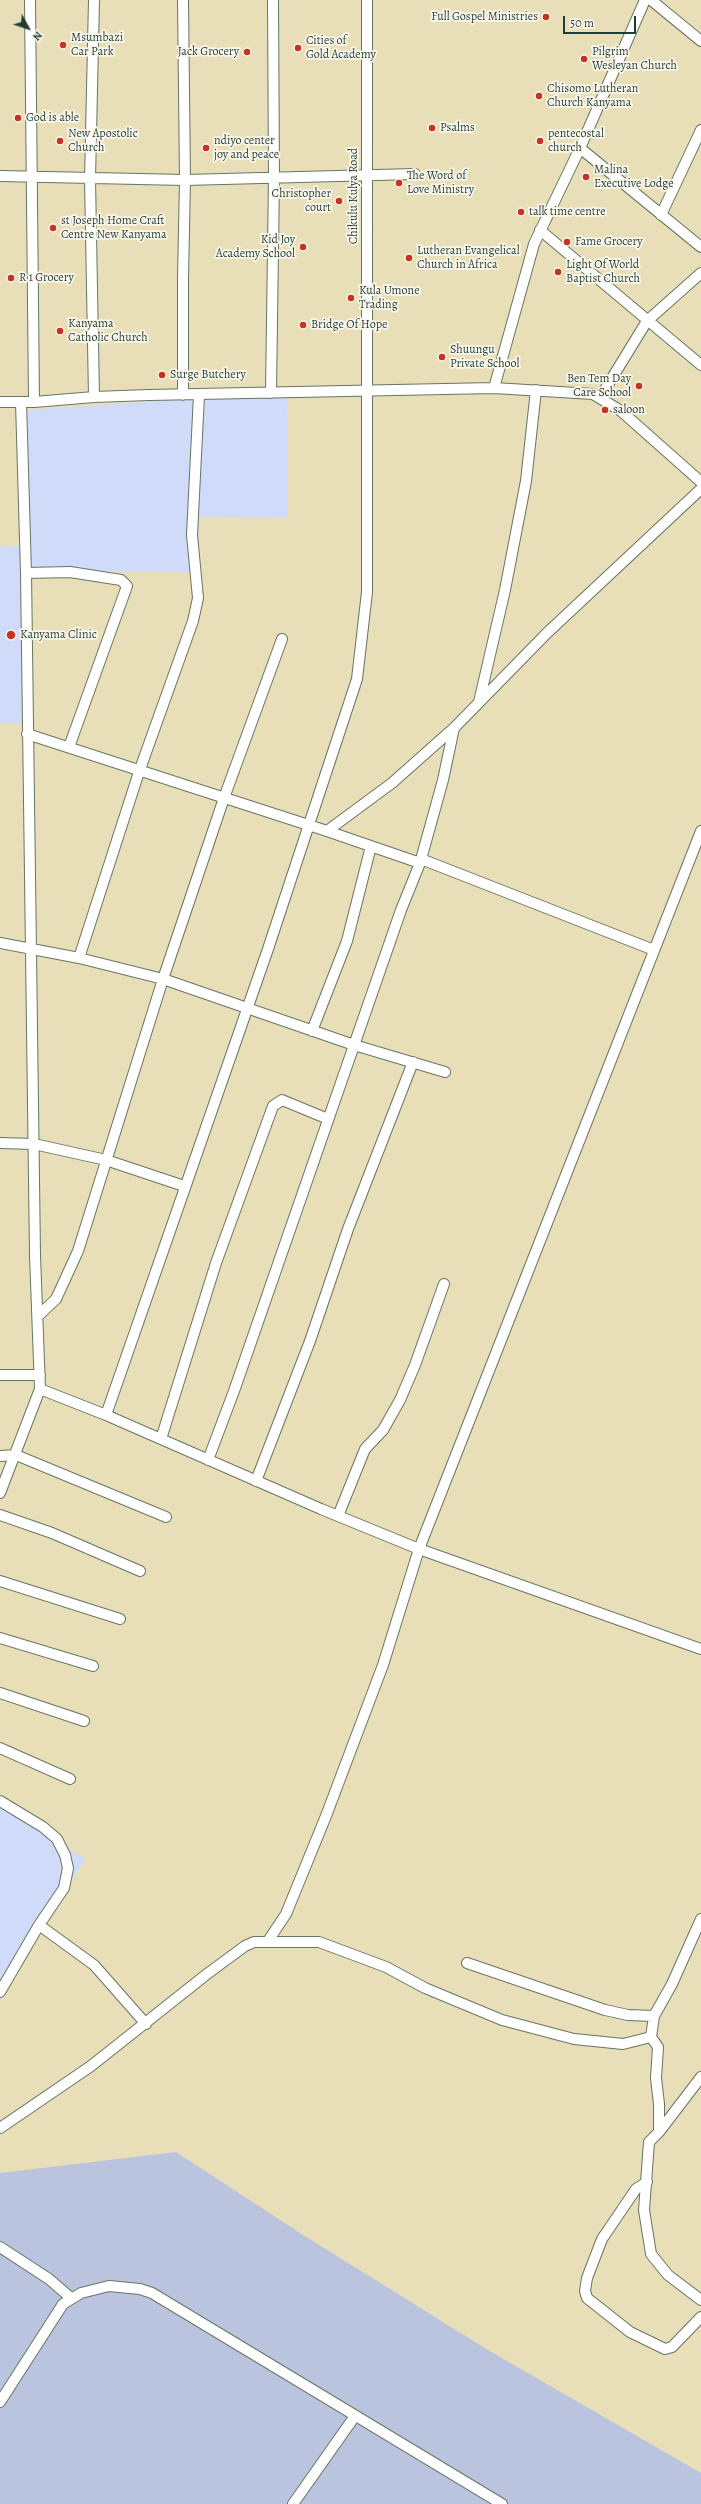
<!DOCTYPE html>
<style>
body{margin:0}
#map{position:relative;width:701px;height:2504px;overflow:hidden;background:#e8dfb9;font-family:Alegreya,serif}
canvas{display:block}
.north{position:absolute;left:8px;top:8px;width:40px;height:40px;-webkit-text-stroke:3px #fbf7ec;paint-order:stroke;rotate:130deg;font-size:11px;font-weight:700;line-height:16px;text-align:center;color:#1f3d34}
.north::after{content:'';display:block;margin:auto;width:14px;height:18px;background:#1f3d34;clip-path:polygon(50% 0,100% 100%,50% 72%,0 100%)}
.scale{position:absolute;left:563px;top:16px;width:73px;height:18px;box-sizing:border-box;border:2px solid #1f3d34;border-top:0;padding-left:5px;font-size:12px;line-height:14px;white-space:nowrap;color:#1f3d34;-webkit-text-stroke:3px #fbf7ec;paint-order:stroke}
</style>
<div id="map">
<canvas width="701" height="2504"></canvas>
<div class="north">N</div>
<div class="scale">50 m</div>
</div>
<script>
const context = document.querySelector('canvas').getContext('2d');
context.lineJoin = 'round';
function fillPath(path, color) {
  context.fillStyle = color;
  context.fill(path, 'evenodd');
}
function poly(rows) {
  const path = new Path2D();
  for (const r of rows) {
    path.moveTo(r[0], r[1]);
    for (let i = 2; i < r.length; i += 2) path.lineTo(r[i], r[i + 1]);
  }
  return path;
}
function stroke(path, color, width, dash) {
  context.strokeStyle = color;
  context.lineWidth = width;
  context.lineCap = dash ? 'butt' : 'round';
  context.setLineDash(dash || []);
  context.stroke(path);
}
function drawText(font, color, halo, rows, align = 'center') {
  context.font = font + ' Alegreya,serif';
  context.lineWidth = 3.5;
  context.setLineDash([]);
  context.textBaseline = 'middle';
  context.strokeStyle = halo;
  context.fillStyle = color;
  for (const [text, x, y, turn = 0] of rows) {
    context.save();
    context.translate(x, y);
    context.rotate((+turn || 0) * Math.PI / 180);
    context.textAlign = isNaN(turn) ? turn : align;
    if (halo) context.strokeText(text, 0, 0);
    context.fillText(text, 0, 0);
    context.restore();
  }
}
fillPath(poly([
 [287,392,288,518,200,517,196,572,29,571,28,410],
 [0,546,21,546,25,724,0,724],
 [0,1806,85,1859,0,2001]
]), '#d0daf9');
fillPath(poly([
 [176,2152,300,2233,488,2350,701,2473,701,2504,0,2504,0,2173]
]), '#bac4de');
const minor = poly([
 [30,0,34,402],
 [367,0,367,592,357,679,268,949,106,1415,321,1509,419,1549,701,1649],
 [651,0,701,41],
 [580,148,701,247],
 [0,176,185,180,415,174],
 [661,215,701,130],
 [540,230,701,365],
 [494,388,534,244,580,148,645,0],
 [271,393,274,177,273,0],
 [183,395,183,279,185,180,183,0],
 [601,396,647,321,701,273],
 [94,397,90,179,94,0],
 [0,402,34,402,94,397,149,395,494,388,593,394,621,411,701,482],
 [21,402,26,573,35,1255,40,1389,106,1415],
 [26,573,70,572,121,580,127,586,69,747],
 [479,702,505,590,526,481,536,390],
 [27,734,327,831,392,783,454,728,547,633,701,489],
 [327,831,420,863],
 [421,859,654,950],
 [0,943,79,958,163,979,354,1045,445,1072],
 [79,958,139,772,193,621,198,598,192,535,199,395],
 [312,1031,347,941,371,846],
 [0,1143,34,1144,106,1160,184,1186],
 [39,1315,56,1299,78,1251,163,979,224,798,282,639],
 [0,1375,40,1375],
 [161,1439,216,1263,273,1106,282,1100,328,1119],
 [0,1456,16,1455,166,1517],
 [208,1460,234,1391,401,910,420,863,443,780,454,728],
 [256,1481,310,1341,348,1229,413,1062],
 [0,1493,40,1389],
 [0,1515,52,1533,140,1571],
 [338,1516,365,1449,383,1430,400,1400,415,1365,444,1284],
 [0,1581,120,1619],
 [0,1638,93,1666],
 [0,1693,84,1721],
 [0,1748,70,1779],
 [0,1801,43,1827,57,1839,65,1855,68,1868,64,1888,39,1925,0,1992],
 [701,1919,672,1984,654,2016,651,2037,658,2047,656,2078,659,2104,659,2132,649,2142,644,2210,651,2254,668,2275,701,2300],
 [39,1925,94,1965,146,2024],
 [268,1941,286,1914,326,1816,383,1665,419,1549,701,831],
 [467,1963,605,2010,628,2015,654,2016],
 [0,2128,91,2066,207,1974,245,1946,254,1942,319,1942,386,1967,425,1988,502,2020,574,2039,623,2044,651,2037],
 [659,2132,701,2077],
 [647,2182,636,2189,602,2239,587,2278,585,2291,587,2298,630,2332,665,2349,672,2347,701,2317],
 [0,2247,49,2279,71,2298],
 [0,2402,63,2304,81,2293,109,2286,140,2289,152,2293,502,2504],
 [293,2504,355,2416]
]);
stroke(minor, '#657663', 12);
stroke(minor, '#fff', 10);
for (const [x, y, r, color] of [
 [546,17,4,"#c8321e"],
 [63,45,4,"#c8321e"],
 [298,48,4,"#c8321e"],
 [247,52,4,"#c8321e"],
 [584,59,4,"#c8321e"],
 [539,96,4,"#c8321e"],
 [18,118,4,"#c8321e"],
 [432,128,4,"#c8321e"],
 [60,141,4,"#c8321e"],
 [540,141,4,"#c8321e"],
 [206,148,4,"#c8321e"],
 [586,177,4,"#c8321e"],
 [399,183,4,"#c8321e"],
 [339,201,4,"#c8321e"],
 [521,212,4,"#c8321e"],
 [53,228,4,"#c8321e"],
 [567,242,4,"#c8321e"],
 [303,247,4,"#c8321e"],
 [409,258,4,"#c8321e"],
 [558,272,4,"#c8321e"],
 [11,278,4,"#c8321e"],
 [351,298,4,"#c8321e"],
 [303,325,4,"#c8321e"],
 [60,331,4,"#c8321e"],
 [442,357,4,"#c8321e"],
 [162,375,4,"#c8321e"],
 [639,386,4,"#c8321e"],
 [605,410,4,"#c8321e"],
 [11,635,5,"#c8321e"]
]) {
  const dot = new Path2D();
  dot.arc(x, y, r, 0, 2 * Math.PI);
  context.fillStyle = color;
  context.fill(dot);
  stroke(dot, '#fbf7ec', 1.5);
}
drawText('12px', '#1f3d34', '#fbf7ec', [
 ["Full Gospel Ministries",538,17,"right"],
 ["Msumbazi",71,38],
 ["Car Park",71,52],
 ["Cities of",306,41],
 ["Gold Academy",306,55],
 ["Jack Grocery",239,52,"right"],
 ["Pilgrim",592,52],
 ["Wesleyan Church",592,66],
 ["Chisomo Lutheran",547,89],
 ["Church Kanyama",547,103],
 ["God is able",26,118],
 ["Psalms",440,128],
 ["New Apostolic",68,134],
 ["Church",68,148],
 ["pentecostal",548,134],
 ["church",548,148],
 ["ndiyo center",214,141],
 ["joy and peace",214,155],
 ["Malina",594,170],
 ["Executive Lodge",594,184],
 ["The Word of",407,176],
 ["Love Ministry",407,190],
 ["Christopher",331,194,"right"],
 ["court",331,208,"right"],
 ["talk time centre",529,212],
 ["st Joseph Home Craft",61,221],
 ["Centre New Kanyama",61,235],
 ["Kid Joy",295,240,"right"],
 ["Academy School",295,254,"right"],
 ["Fame Grocery",575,242],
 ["Lutheran Evangelical",417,251],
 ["Church in Africa",417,265],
 ["Light Of World",566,265],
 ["Baptist Church",566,279],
 ["R 1 Grocery",19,278],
 ["Kula Umone",359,291],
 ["Trading",359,305],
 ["Kanyama",68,324],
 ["Catholic Church",68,338],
 ["Bridge Of Hope",311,325],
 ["Shuungu",450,350],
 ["Private School",450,364],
 ["Surge Butchery",170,375],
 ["Ben Tem Day",631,379,"right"],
 ["Care School",631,393,"right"],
 ["saloon",613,410],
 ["Kanyama Clinic",20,635]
], 'left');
drawText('12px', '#1f3d34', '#fbf7ec', [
 ["Chikulu Kulya Road",354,196,-90]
]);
</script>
